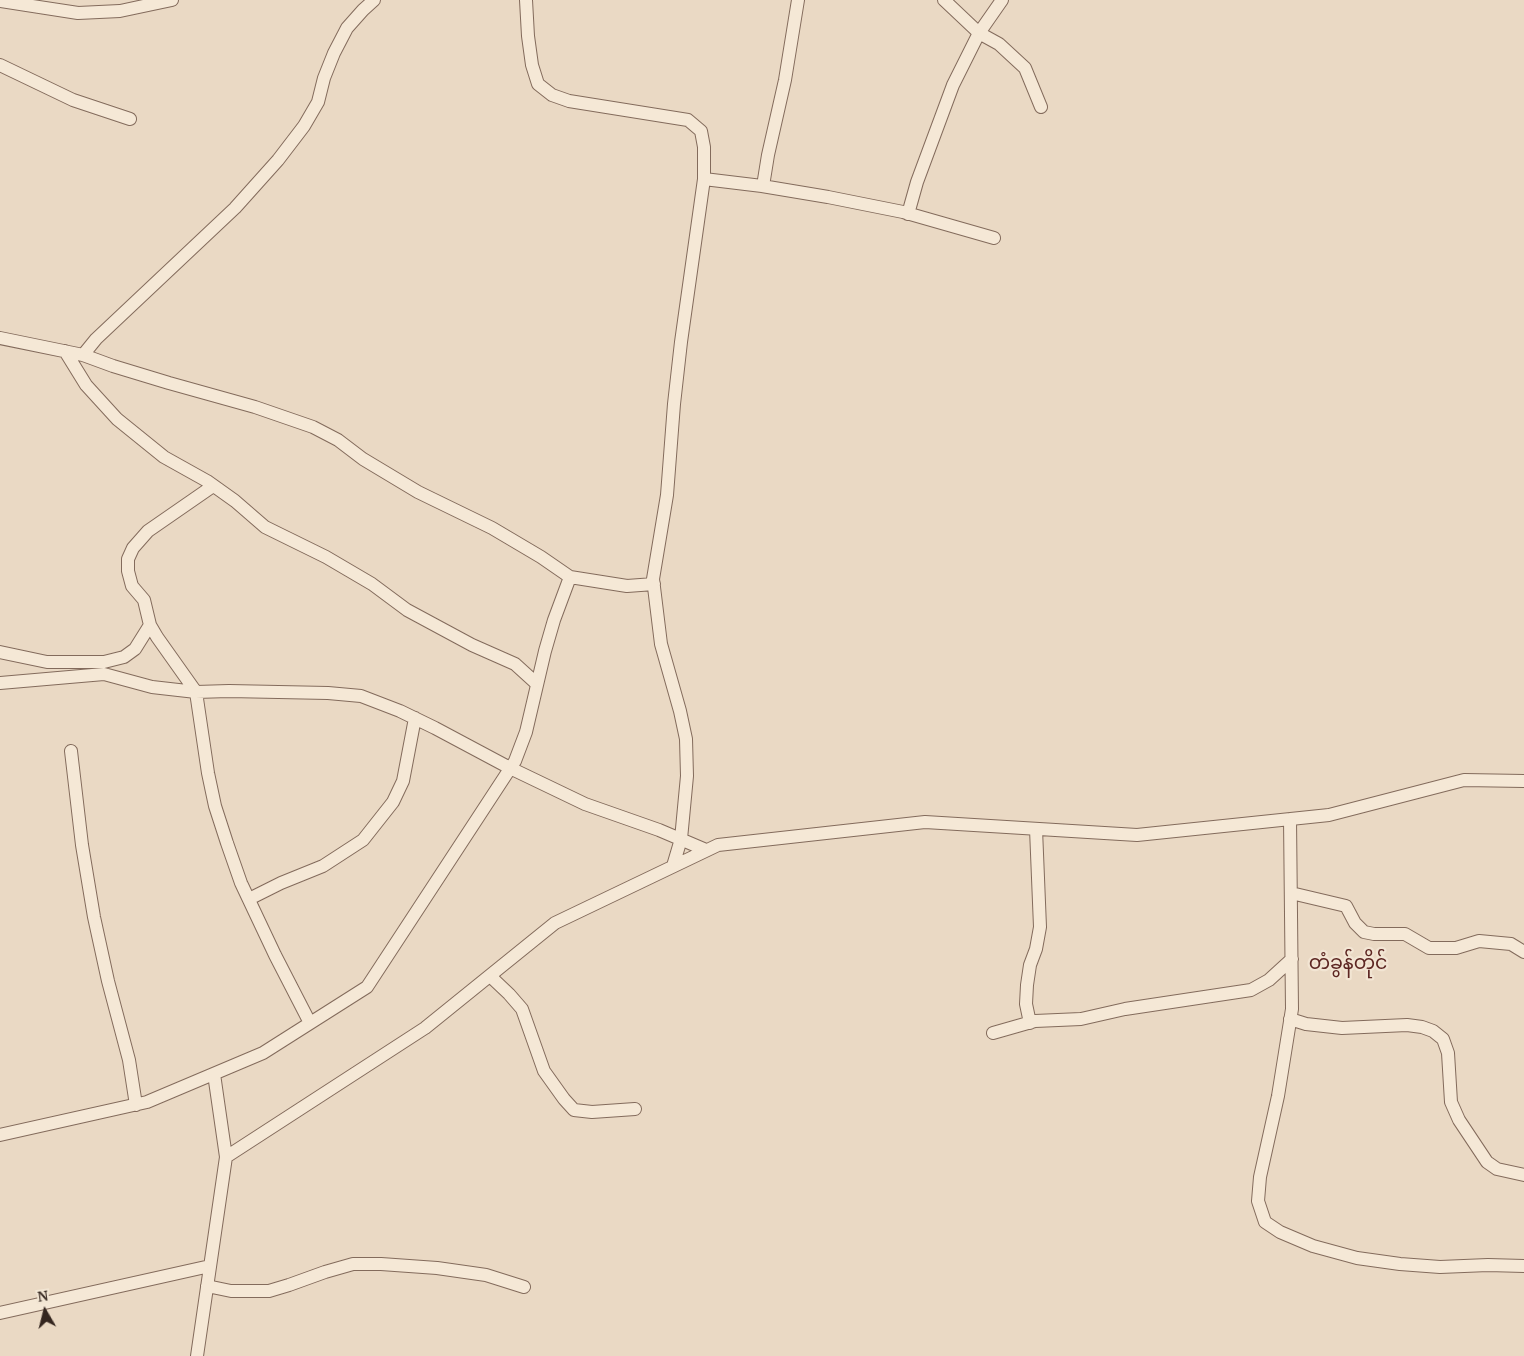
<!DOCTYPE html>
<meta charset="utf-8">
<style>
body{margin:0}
#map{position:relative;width:1524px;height:1356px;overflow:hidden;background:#ead9c4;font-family:"PT Serif",serif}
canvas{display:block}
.north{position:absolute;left:20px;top:1286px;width:50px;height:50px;-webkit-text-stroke:4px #f2e5d3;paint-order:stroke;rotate:352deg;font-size:14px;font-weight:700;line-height:20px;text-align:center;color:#34261f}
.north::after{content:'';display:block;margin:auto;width:18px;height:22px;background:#34261f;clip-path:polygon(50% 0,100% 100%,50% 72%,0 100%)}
</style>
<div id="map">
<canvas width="1524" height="1356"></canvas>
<div class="north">N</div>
</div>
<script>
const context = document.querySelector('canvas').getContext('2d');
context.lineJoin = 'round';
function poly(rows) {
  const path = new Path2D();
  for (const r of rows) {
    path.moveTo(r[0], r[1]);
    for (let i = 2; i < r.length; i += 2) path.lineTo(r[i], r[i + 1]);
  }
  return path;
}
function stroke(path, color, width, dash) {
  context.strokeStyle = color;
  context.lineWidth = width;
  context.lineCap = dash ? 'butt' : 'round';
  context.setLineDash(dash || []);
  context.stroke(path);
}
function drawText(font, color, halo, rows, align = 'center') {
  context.font = font + ' "PT Serif","Noto Sans Myanmar",serif';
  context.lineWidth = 4.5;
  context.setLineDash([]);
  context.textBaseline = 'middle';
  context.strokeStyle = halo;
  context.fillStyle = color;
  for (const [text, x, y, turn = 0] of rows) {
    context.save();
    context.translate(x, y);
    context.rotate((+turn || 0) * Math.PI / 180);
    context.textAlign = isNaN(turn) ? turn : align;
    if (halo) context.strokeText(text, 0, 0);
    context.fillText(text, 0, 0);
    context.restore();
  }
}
const street = poly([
 [526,0,528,36,532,65,538,84,552,95,569,101,688,120,701,131,704,147,704,179,681,342,674,404,667,495,653,579,661,644,680,711,686,739,687,776,681,839,673,866],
 [944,0,979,33,999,44,1025,68,1041,107],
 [0,1,78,13,120,11,172,0],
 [0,65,73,100,130,119],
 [704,179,762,186,828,197,903,212,994,238],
 [763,186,768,155,785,80,798,0],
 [908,214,917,182,953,85,979,33,1002,0],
 [0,338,83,355,113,366,169,383,255,407,313,427,338,440,363,459,418,492,492,528,541,557,570,577,627,586,654,584],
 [65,351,86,385,117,419,164,457,207,481,235,501,265,527,326,557,372,584,407,610,472,645,515,664,537,684],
 [83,355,96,339,235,208,278,160,304,126,318,102,324,78,334,53,347,28,363,10,374,0],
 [213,486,148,531,133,548,128,559,128,571,132,586,144,600,150,625,157,637,196,692,208,773,215,806,227,843,241,883,275,955,310,1023],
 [0,652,47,662,104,662,124,657,135,649,150,625],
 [0,683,104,674,152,687,196,692,229,691,328,693,361,696,400,711,435,728,510,768,585,804,659,830,706,850],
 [71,751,82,845,94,917,108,981,129,1060,136,1105],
 [1290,819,1292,1009,1278,1096,1260,1177,1258,1201,1265,1222,1280,1232,1313,1246,1357,1258,1400,1264,1440,1267,1488,1265,1524,1266],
 [1291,893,1346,906,1355,923,1364,932,1374,934,1405,934,1429,948,1456,948,1479,941,1511,944,1524,952],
 [249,899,281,883,323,866,363,840,393,802,403,781,415,718],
 [490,976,509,994,522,1009,544,1071,564,1099,574,1110,592,1112,635,1109],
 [1290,1019,1306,1024,1342,1028,1407,1025,1422,1027,1433,1031,1443,1039,1448,1053,1451,1102,1459,1120,1487,1162,1497,1169,1524,1175],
 [1030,1023,1026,1004,1027,985,1030,965,1036,949,1040,927,1036,829],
 [993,1033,1035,1021,1081,1019,1125,1009,1251,990,1269,980,1292,959],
 [0,1135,147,1102,263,1053,367,987,515,761,526,732,545,651,554,620,570,577],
 [226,1157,425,1028,555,923,718,845,925,822,1137,835,1329,815,1464,780,1524,781],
 [207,1286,231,1291,269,1291,289,1285,325,1272,353,1264,381,1264,437,1268,486,1275,524,1287],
 [0,1313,210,1266],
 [197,1356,226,1157,214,1074]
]);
stroke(street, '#836b5c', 14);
stroke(street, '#f5e8d6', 12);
drawText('19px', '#5d2622', '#f2e5d3', [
 ["တံခွန်တိုင်",1348,964]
]);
</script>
